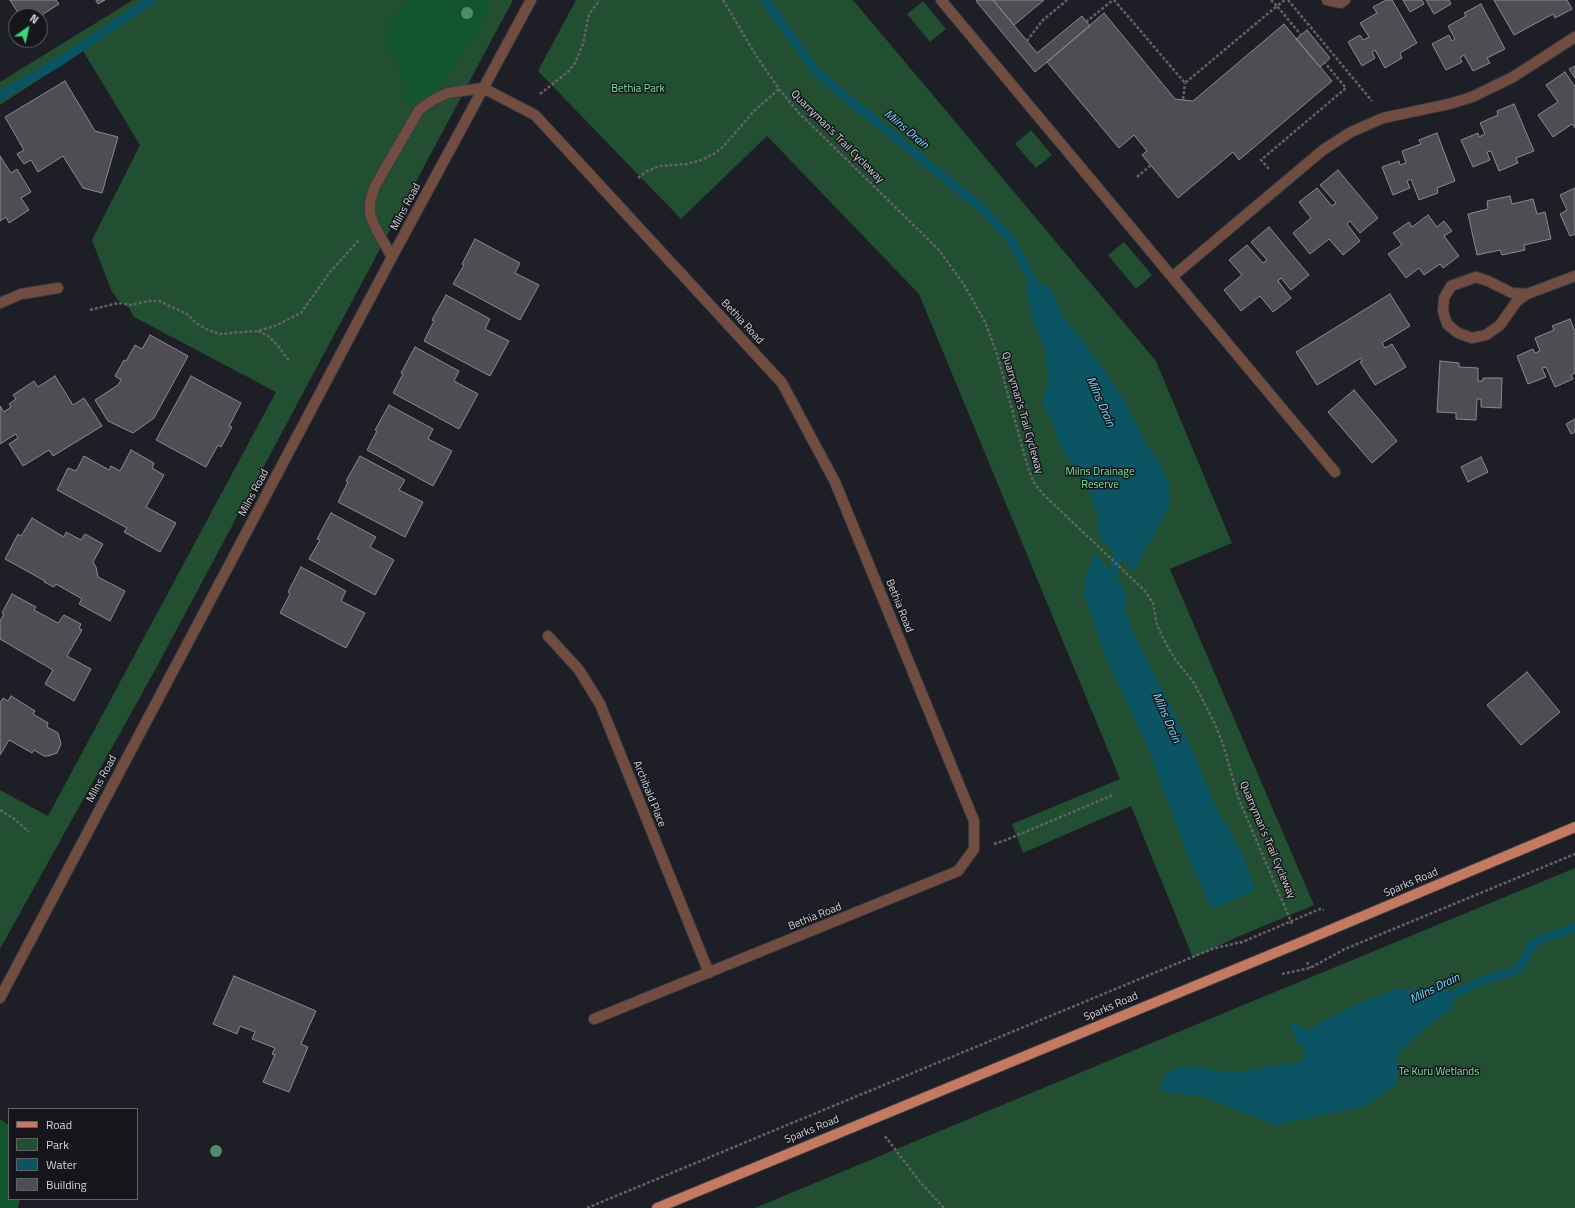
<!DOCTYPE html>
<style>
body{margin:0}
#map{position:relative;width:1575px;height:1208px;overflow:hidden;background:#1e1e26;font-family:"Titillium Web",sans-serif}
canvas{display:block}
.legend{position:absolute;left:8px;top:1108px;width:130px;height:92px;box-sizing:border-box;background:#15151c;border:1px solid #616167;margin:0;padding:5px 7px;list-style:none;font-size:12px;color:#d3d3d8}
.legend li{display:flex;align-items:center;gap:8px;height:20px}
.legend b{width:20px;border:1px solid #616167}
.north{position:absolute;left:8px;top:8px;width:40px;height:40px;box-sizing:border-box;background:#15151c;border:1px solid #616167;border-radius:50%;rotate:34deg;font-size:11px;font-weight:700;line-height:16px;text-align:center;color:#d3d3d8}
.north::after{content:'';display:block;margin:auto;width:14px;height:18px;background:#3ad77f;clip-path:polygon(50% 0,100% 100%,50% 72%,0 100%)}
</style>
<div id="map">
<canvas width="1575" height="1208"></canvas>
<ul class="legend">
<li><b style="height:5px;background:#c37a61"></b>Road</li>
<li><b style="height:11px;background:#224e31"></b>Park</li>
<li><b style="height:11px;background:#0a5464"></b>Water</li>
<li><b style="height:11px;background:#4f4c54"></b>Building</li>
</ul>
<div class="north">N</div>
</div>
<script>
const context = document.querySelector('canvas').getContext('2d');
context.lineJoin = 'round';
function fillPath(path, color) {
  context.fillStyle = color;
  context.fill(path, 'evenodd');
}
function poly(rows) {
  const path = new Path2D();
  for (const r of rows) {
    path.moveTo(r[0], r[1]);
    for (let i = 2; i < r.length; i += 2) path.lineTo(r[i], r[i + 1]);
  }
  return path;
}
function stroke(path, color, width, dash) {
  context.strokeStyle = color;
  context.lineWidth = width;
  context.lineCap = dash ? 'butt' : 'round';
  context.setLineDash(dash || []);
  context.stroke(path);
}
function drawText(font, color, halo, rows, align = 'center') {
  context.font = font + ' "Titillium Web",sans-serif';
  context.lineWidth = 3;
  context.setLineDash([]);
  context.textBaseline = 'middle';
  context.strokeStyle = halo;
  context.fillStyle = color;
  for (const [text, x, y, turn = 0] of rows) {
    context.save();
    context.translate(x, y);
    context.rotate((+turn || 0) * Math.PI / 180);
    context.textAlign = isNaN(turn) ? turn : align;
    if (halo) context.strokeText(text, 0, 0);
    context.fillText(text, 0, 0);
    context.restore();
  }
}
fillPath(poly([
 [133,0,513,0,154,672,0,949,0,790,48,816,276,392,134,317,129,308,118,300,111,290,92,240,140,145,83,51,0,105,0,82],
 [576,0,853,0,1156,361,1232,543,1170,569,1314,905,1235,938,1193,958,1131,806,1023,853,1012,824,1120,779,919,294,767,136,681,219,538,71],
 [923,1,946,29,930,42,907,14],
 [1031,130,1052,155,1036,168,1015,144],
 [1124,242,1152,275,1136,289,1108,255],
 [1575,868,1575,1208,755,1208,1108,1061]
]), '#224e31');
fillPath(poly([
 [409,0,445,0,451,3,454,0,486,0,488,8,481,25,446,77,433,92,421,97,410,106,405,102,403,96,411,90,404,84,397,68,395,57,384,43,391,16],
 [0,1119,9,1125,9,1199,20,1199,18,1208,0,1208]
]), '#11552e');
fillPath(poly([
 [1031,275,1052,290,1063,317,1084,341,1123,398,1147,445,1161,464,1170,487,1169,506,1134,571,1099,537,1097,516,1090,493,1058,442,1054,425,1042,404,1047,386,1047,366,1044,346,1032,318,1026,288],
 [1095,552,1127,592,1125,608,1132,630,1190,744,1215,806,1242,853,1255,890,1212,910,1192,866,1148,749,1106,658,1084,595,1086,576],
 [1443,984,1453,996,1453,1008,1428,1026,1398,1054,1397,1084,1366,1106,1275,1125,1205,1097,1168,1092,1160,1089,1166,1074,1175,1069,1193,1066,1232,1073,1303,1061,1304,1047,1294,1040,1300,1034,1340,1012,1393,990,1421,989]
]), '#0a5464');
stroke(poly([
 [765,0,814,69,835,88,985,211,1012,242,1035,285],
 [0,96,59,62,151,0],
 [1111,587,1120,544],
 [1442,1001,1480,981,1518,970,1534,942,1575,928],
 [1295,1028,1310,1041]
]), '#0a5464', 9);
const building = poly([
 [10,0,56,0,59,4,40,16,20,16,10,0],
 [96,0,105,0,98,4,96,0],
 [978,0,993,0,1037,53,1082,16,1090,26,1035,72,976,1,978,0],
 [993,0,1044,0,1014,25,993,0],
 [1386,0,1392,0,1417,43,1400,53,1402,58,1385,68,1375,50,1372,52,1375,58,1362,66,1348,42,1360,35,1363,40,1369,37,1360,23,1377,13,1373,7,1386,0],
 [1403,0,1422,0,1424,4,1410,12,1403,0],
 [1426,0,1449,0,1451,4,1434,14,1426,0],
 [1494,0,1567,0,1572,9,1555,18,1553,14,1514,35,1494,0],
 [1481,4,1505,49,1487,58,1490,63,1473,71,1464,55,1460,58,1462,62,1446,70,1432,44,1449,35,1452,41,1455,39,1448,26,1466,16,1464,13,1481,4],
 [1104,13,1175,99,1193,101,1284,24,1332,81,1239,160,1233,152,1178,198,1142,155,1147,151,1134,135,1119,148,1047,62,1104,13],
 [1307,30,1330,58,1320,67,1296,39,1307,30],
 [1575,66,1575,78,1569,69,1575,66],
 [1565,72,1575,87,1575,128,1572,124,1553,137,1538,115,1558,102,1546,85,1565,72],
 [65,81,95,131,118,137,102,193,83,188,63,156,38,172,31,160,24,164,17,154,24,150,5,117,65,81],
 [1514,104,1534,151,1516,158,1518,163,1499,171,1491,151,1487,152,1490,160,1473,167,1461,140,1478,133,1479,137,1485,134,1480,123,1498,115,1497,111,1514,104],
 [1437,133,1455,181,1437,188,1438,193,1419,200,1411,179,1407,181,1410,188,1393,195,1382,167,1399,161,1400,165,1406,163,1402,151,1421,144,1419,140,1437,133],
 [0,156,11,173,17,169,31,192,21,198,29,210,9,223,6,217,0,221,0,156],
 [1338,170,1378,218,1360,233,1350,221,1347,224,1360,241,1343,255,1329,239,1310,254,1293,233,1311,218,1299,202,1317,188,1332,206,1336,203,1320,185,1338,170],
 [1575,188,1575,234,1570,236,1560,214,1567,210,1560,195,1575,188],
 [1510,196,1512,204,1533,199,1537,214,1545,212,1551,239,1524,245,1525,250,1502,255,1500,250,1477,255,1468,214,1488,209,1487,201,1510,196],
 [1428,215,1437,227,1444,221,1452,231,1444,236,1459,256,1443,268,1440,264,1424,275,1419,268,1406,278,1388,254,1402,245,1393,233,1409,222,1412,227,1428,215],
 [1269,227,1309,275,1291,290,1281,278,1278,281,1291,298,1273,312,1260,296,1241,311,1224,290,1242,275,1229,260,1247,245,1263,263,1267,260,1251,242,1269,227],
 [475,239,520,263,515,273,539,285,520,320,453,284,464,265,462,264,475,239],
 [1390,294,1410,326,1382,343,1385,348,1392,344,1406,367,1375,385,1360,362,1362,361,1361,358,1317,385,1296,352,1390,294],
 [446,295,490,319,485,329,509,341,490,376,424,341,434,321,432,320,446,295],
 [1570,319,1575,332,1575,373,1571,375,1573,379,1555,387,1546,367,1542,368,1546,377,1528,384,1517,356,1533,349,1535,353,1540,351,1535,338,1554,330,1552,326,1570,319],
 [150,335,188,356,154,418,133,433,108,421,95,400,118,385,121,380,115,376,124,360,126,361,135,345,142,349,150,335],
 [415,347,459,371,454,381,478,394,459,429,393,393,403,374,401,373,415,347],
 [1440,361,1459,363,1459,367,1478,368,1478,381,1483,381,1483,378,1502,378,1501,408,1481,407,1481,399,1477,399,1476,420,1456,419,1456,413,1437,412,1440,361],
 [55,376,73,405,84,398,102,426,53,456,49,450,23,466,9,444,18,438,16,434,0,444,0,406,4,412,11,407,9,404,16,399,13,395,34,381,38,387,55,376],
 [191,376,241,403,229,426,232,427,221,447,218,445,206,467,156,440,191,376],
 [1354,390,1397,441,1372,463,1328,412,1354,390],
 [389,405,433,429,428,439,452,451,433,486,367,450,377,431,375,430,389,405],
 [1575,419,1575,432,1571,434,1566,424,1575,419],
 [131,450,154,463,152,468,164,475,146,507,176,523,160,552,124,532,127,528,57,490,68,468,76,471,84,456,109,470,111,466,120,471,131,450],
 [360,456,405,480,399,490,423,502,405,537,338,502,348,482,346,481,360,456],
 [1481,457,1488,472,1468,482,1461,467,1481,457],
 [331,513,376,537,370,547,394,560,375,595,309,559,320,540,317,539,331,513],
 [32,518,64,537,66,532,81,540,85,534,103,544,93,562,96,567,98,577,125,591,110,621,79,604,82,599,56,584,54,587,44,582,45,581,5,559,18,534,21,536,32,518],
 [301,567,346,591,341,601,365,613,346,648,280,613,290,594,288,592,301,567],
 [12,594,36,607,34,610,58,623,64,615,81,624,79,628,82,630,67,656,91,669,74,701,45,684,53,670,0,639,0,621,4,614,2,613,12,594],
 [1527,672,1560,712,1521,745,1487,705,1527,672],
 [11,696,35,711,33,714,48,723,47,727,58,733,61,744,57,753,48,756,44,756,34,750,32,753,9,740,0,755,0,703,3,698,8,701,11,696],
 [234,976,316,1011,301,1044,308,1047,289,1092,263,1082,275,1055,272,1054,275,1048,252,1039,255,1032,240,1026,237,1034,213,1024,234,976]
]);
fillPath(building, '#4f4c54');
stroke(building, '#8c8992', 1);
const minor = poly([
 [941,0,1335,472],
 [1327,0,1341,3,1345,0],
 [392,257,376,229,370,214,370,201,375,186,419,110,433,100,448,93,483,88,535,115,782,383,835,482,974,821,974,849,958,871,594,1019],
 [1172,277,1323,150,1351,132,1383,118,1449,104,1472,97,1513,77,1575,37],
 [1527,294,1512,293,1488,281,1476,277,1451,286,1444,298,1443,311,1447,324,1458,333,1472,338,1486,335,1500,325,1517,301,1527,294,1575,276],
 [0,303,21,294,58,288],
 [548,636,579,670,600,704,709,973],
 [0,998,392,257,531,0]
]);
const major = poly([
 [657,1208,1299,943,1575,827]
]);
stroke(minor, '#3b3b42', 12);
stroke(major, '#3b3b42', 12);
stroke(poly([
 [723,0,757,57,779,89,799,113,938,249,963,283,985,322,997,354,1028,468,1034,483,1043,494,1145,591,1153,603,1157,625,1165,642,1175,659,1194,683,1213,720,1223,744,1238,797,1292,924],
 [1114,0,1185,83,1277,6,1301,35],
 [1271,0,1277,6,1285,0],
 [1288,0,1372,101],
 [1086,22,1113,0],
 [1027,41,1042,21,1067,0],
 [540,94,569,71,575,63,583,44,589,14,600,0],
 [1183,99,1185,83],
 [1269,169,1261,160,1346,88,1325,63],
 [1137,177,1150,166],
 [638,178,647,171,660,166,687,164,702,160,715,153,724,146,754,111,779,89],
 [90,310,118,303,131,305,148,301,159,301,187,314,196,323,208,330,220,334,257,331,275,326,301,313,330,272,359,240],
 [258,331,268,336,278,346,290,362],
 [0,810,13,818,29,832],
 [994,844,1006,840,1113,795],
 [1240,943,1320,909,1324,910],
 [1307,962,1310,968],
 [1282,974,1310,968,1345,949,1575,854],
 [885,1136,920,1182,944,1208],
 [587,1208,1212,949,1241,942]
]), '#626269', 2.5, [3, 2]);
stroke(minor, '#714d41', 10);
stroke(major, '#c37a61', 10);
context.fillStyle = '#508d67';
for (const [x, y] of [
 [467,13],
 [216,1151]
]) {
  context.beginPath();
  context.arc(x, y, 6, 0, 2 * Math.PI);
  context.fill();
}
drawText('11px', '#78e79d', '#15151c', [
 ["Bethia Park",638,89],
 ["Milns Drainage",1100,472],
 ["Reserve",1100,485],
 ["Te Kuru Wetlands",1439,1072]
]);
drawText('11px', '#d3d3d8', '#15151c', [
 ["Quarryman's Trail Cycleway",837,137,45],
 ["Milns Road",406,207,-62],
 ["Bethia Road",742,322,47],
 ["Quarryman's Trail Cycleway",1022,413,74],
 ["Milns Road",254,493,-62],
 ["Bethia Road",899,606,68],
 ["Milns Road",102,779,-62],
 ["Archibald Place",649,794,68],
 ["Quarryman's Trail Cycleway",1267,840,67],
 ["Sparks Road",1411,883,-23],
 ["Bethia Road",815,917,-22],
 ["Sparks Road",1111,1007,-23],
 ["Sparks Road",812,1130,-22]
]);
drawText('italic 12px', '#64e0fe', '#15151c', [
 ["Milns Drain",906,130,40],
 ["Milns Drain",1100,402,66],
 ["Milns Drain",1166,718,66],
 ["Milns Drain",1435,989,-26]
]);
</script>
